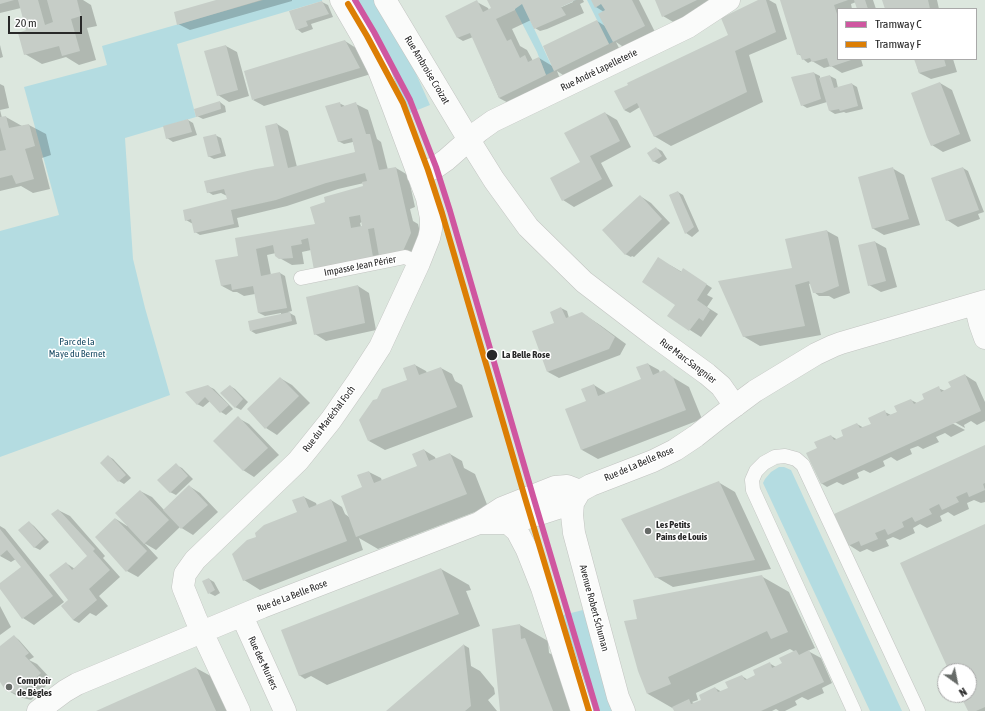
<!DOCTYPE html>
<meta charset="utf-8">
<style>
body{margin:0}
#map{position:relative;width:985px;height:711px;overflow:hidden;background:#dce7de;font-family:"Asap Condensed",sans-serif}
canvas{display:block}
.legend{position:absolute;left:837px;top:8px;width:140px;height:52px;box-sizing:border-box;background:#fff;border:1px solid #a9a9a9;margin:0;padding:5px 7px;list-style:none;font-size:12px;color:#282828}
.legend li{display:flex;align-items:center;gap:8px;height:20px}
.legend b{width:20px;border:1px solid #a9a9a9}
.north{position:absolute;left:937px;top:663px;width:40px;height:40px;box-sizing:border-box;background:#fff;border:1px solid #a9a9a9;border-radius:50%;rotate:147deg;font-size:11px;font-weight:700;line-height:16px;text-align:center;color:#282828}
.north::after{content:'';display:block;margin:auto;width:14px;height:18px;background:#676b68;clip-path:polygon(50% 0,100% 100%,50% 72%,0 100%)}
.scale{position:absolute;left:8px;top:16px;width:74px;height:18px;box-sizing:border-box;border:2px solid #282828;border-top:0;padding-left:5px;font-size:12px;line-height:14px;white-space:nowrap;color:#282828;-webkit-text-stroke:3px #fff;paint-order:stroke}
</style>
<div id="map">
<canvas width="985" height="711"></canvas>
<ul class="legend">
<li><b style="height:5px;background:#cf56a0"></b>Tramway C</li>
<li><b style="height:5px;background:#dc7e04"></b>Tramway F</li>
</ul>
<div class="north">N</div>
<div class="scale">20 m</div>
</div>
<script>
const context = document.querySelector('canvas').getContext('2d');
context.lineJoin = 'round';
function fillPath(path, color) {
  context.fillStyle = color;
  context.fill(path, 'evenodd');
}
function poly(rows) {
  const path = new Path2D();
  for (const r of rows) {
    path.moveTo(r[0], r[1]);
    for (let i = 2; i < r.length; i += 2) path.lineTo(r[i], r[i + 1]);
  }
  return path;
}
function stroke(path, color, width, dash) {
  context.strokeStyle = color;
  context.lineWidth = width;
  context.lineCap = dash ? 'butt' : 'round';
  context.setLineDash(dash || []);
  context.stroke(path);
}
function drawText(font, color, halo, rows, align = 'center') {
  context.font = font + ' "Asap Condensed",sans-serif';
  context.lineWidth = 3;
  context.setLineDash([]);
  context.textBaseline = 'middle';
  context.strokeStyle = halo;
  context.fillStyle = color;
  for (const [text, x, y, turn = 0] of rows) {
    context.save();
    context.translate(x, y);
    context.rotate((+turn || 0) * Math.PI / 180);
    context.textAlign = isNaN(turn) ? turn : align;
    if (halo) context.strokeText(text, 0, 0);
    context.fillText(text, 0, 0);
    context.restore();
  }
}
fillPath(poly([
 [263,0,322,0,322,1,177,44,196,117,125,138,133,259,145,308,170,395,0,457,0,231,59,215,24,87,107,65,102,46],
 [350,0,376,0,413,67,430,105,410,113,386,64],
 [510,0,576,0,530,20,554,71,546,75,537,52],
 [587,0,614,0,632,32,609,44],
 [779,467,784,467,791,470,902,711,870,711,763,483,765,479,771,472],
 [583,610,598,659,616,711,592,711,577,665,563,615]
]), '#b4dce1');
fillPath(poly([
 [0,0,83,0,91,5,97,26,87,28,96,60,79,65,66,57,42,64,25,54,28,31,21,8,0,13],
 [220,0,292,0,292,1,190,30,178,24],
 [488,0,583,0,584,2,580,4,584,13,547,29,540,31,535,28,531,20,512,29,520,46,527,50,533,61,539,58,554,67,597,21,605,26,604,12,596,7,592,0,639,0,655,32,625,48,616,42,620,50,566,77,557,71,562,84,516,107,499,98,473,37,463,41,458,38,453,27,477,2,488,8,489,10,493,8],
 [573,0,573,2,539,17],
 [656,0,732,0,680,26,663,16],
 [760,0,769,0,776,4,787,39,749,55,763,102,671,146,654,136,640,107,630,113,624,110,728,36],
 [781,0,873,0,876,9,858,9,856,2,851,4,852,9,838,9,838,59,861,59,863,66,842,73,831,66,824,68,812,61,808,63,803,59,802,56,798,54],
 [883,0,937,0,939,9,886,9],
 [322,2,328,5,333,17,311,24,313,29,302,33,297,29],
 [345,41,356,48,371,74,264,106,253,100],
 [0,45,3,57,0,58],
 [226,46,237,52,249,96,229,102,218,95],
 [915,59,953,59,957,72,931,79,919,73],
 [814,73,820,76,820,79,830,76,836,79,838,88,852,84,857,87,863,109,846,113,844,112,835,114,830,111,827,102,807,108,802,105],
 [940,83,952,90,971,141,943,152,932,145],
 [0,84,4,86,9,108,0,110,2,118,6,117,22,126,29,125,46,134,51,155,42,158,50,189,33,193,21,186,0,191],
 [220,102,225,106,226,112,203,119,197,116],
 [339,103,345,106,356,104,368,110,377,139,381,142,388,170,396,168,408,175,415,207,410,209,413,221,418,224,422,240,414,257,384,263,311,250,302,252,304,264,292,265,276,256,276,253,267,255,271,275,280,273,285,276,292,311,288,312,295,316,297,324,256,334,251,331,281,315,281,313,265,316,259,313,255,294,244,296,237,292,233,292,222,286,217,261,239,257,236,239,316,225,364,187,364,183,338,189,287,206,237,218,239,227,200,235,195,232,193,224,186,220,228,200,227,196,221,193,213,195,208,192,275,167,277,124,288,131,297,167,356,153,353,142,344,144,338,141],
 [362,222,363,227,361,227,360,223],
 [605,113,617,120,631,147,601,163,613,186,574,207,563,200],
 [188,120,193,123,197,135,173,142,167,138],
 [215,135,221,138,226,156,214,159,208,156],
 [656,148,662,151,667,159,659,164,653,161],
 [892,168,904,175,920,225,884,235,872,228],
 [963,168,968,171,984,212,978,214,980,219,958,227,947,220],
 [678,192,683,195,699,231,692,237,686,233,670,195],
 [640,196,651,203,670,223,634,257,632,256,631,257,625,254],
 [827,231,838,237,850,293,834,299,829,296,819,296,814,292,811,283,809,284,821,335,760,346,743,336,793,269],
 [875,242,886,248,897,287,881,292,869,285],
 [670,265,682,272,689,273,712,288,707,295,713,298,707,307,718,314,701,337,690,330,669,316,676,305],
 [358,286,369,293,376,330,326,341,315,334],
 [561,308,567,311,569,318,582,313,600,325,626,344,620,355,559,378,548,372,555,324],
 [648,364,659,370,660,373,664,372,689,387,702,419,598,459,582,450,587,401,594,385,605,392,606,394,642,380],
 [415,365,426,371,427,373,441,368,452,374,455,381,462,385,473,417,385,450,369,441,409,380],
 [965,375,976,382,985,402,985,421,977,425,971,421,964,425,965,428,951,420,950,422,965,430,951,437,945,433,936,437,939,442,923,449,918,446,910,449,912,454,897,461,891,457,883,461,885,466,870,473,864,470,857,473,859,478,843,485,837,482,827,487,821,483,818,448,831,436,838,440,845,437,857,424,864,428,872,424,885,412,891,415,898,412,911,400,917,403,926,400,938,388,945,391,952,388],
 [280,378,292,385,310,403,277,435,266,428],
 [208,386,214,389,233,409,226,415,221,412,210,401,203,407,197,404],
 [230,386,235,389,248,402,241,410,235,407],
 [238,418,249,424,279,455,254,477,243,470],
 [985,447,985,502,981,503,974,500,967,503,969,509,954,516,948,512,940,516,942,521,927,528,920,524,913,528,915,533,900,540,893,537,886,540,889,546,873,552,867,549,860,552,849,545],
 [424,450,435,457,436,460,450,454,462,461,464,468,475,474,488,507,378,549,359,538,363,550,260,590,244,580,258,537,298,513,293,501,304,497,316,503,317,506,331,500,342,507,345,514,349,517,363,488,358,476,369,472,381,478,382,481,418,467],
 [108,456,113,459,131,478,124,484,119,481],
 [176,465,182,468,193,479,176,495,170,492],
 [718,482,735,492,771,569,673,587,656,577],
 [189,486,200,493,218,512,193,535,180,527,156,550,144,543,158,558,138,577,127,571,116,519,127,526,140,491,152,497,164,510],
 [58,510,70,516,105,556,103,558,120,577,99,596,108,606,96,616,90,613,79,623,73,620,66,563,75,569,88,556],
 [29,522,34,526,49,542,40,550,34,547],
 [985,525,985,711,969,711,961,695,969,695,969,671,950,671],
 [0,526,5,529,64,602,34,625,23,618,0,588,0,584,22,567,16,559,11,562,0,556],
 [441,569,469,585,471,590,466,591,480,626,327,685,311,676,305,679,299,675],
 [761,576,789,592,815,648,808,651,821,658,832,683,822,688,824,693,808,700,802,697,795,701,797,705,785,711,779,711,776,709,772,711,675,711,674,709,648,694,638,620],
 [790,649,795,652,783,664,776,667,769,663,756,676,748,680,742,676,729,688,722,692,715,688,702,701,695,704,692,702,698,700,696,693],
 [209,579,214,582,220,593,215,596,209,593],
 [0,606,11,627,0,635],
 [520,625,548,641,549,653,553,655,574,711,501,711],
 [14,636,19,640,34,657,29,660,37,664,52,680,31,700,19,697,7,690,0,680,0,647],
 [464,645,469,648,471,666,480,671,494,688,495,694,488,700,497,711,387,711],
 [196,668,218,680,231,711,98,711]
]), '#0003');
fillPath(poly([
 [0,0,14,0,0,4],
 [18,0,38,0,45,25,53,22,47,0,77,0,81,16,71,19,80,51,62,56,59,46,24,55,18,33,26,30],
 [216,0,261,0,177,25,174,12],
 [477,0,483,12,491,8,487,0,576,0,561,7,566,15,534,29,522,4,515,9,515,10,496,19,507,41,511,39,520,58,525,55,528,62,539,57,546,75,499,98,470,33,457,38,445,16],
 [591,0,632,0,645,26,613,42,598,14,605,10,601,4,595,8],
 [655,0,697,0,662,17],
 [758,0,766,0,776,32,735,51,747,92,654,137,637,103,624,110,614,91,628,85,627,83,728,35,721,18],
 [780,0,848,0,834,5,838,17,838,59,854,59,830,67,827,58,812,62,810,58,802,60,800,54,797,55],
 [854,0,865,0,868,9,857,9],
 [882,0,928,0,930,9,885,9],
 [322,1,329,14,306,21,308,26,296,30,289,11],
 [597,20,609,44,554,71,543,46],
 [345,40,360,68,252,100,244,71],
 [226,45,238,90,217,96,204,51],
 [914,59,944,59,946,66,919,73],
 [814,72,821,99,801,106,791,77],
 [830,75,834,88,852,83,858,106,840,111,839,109,829,111,819,78],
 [940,82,960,134,931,146,927,137,911,93],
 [220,101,221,109,196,117,194,109],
 [340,102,341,107,356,102,366,134,370,134,379,170,396,167,411,233,403,251,379,256,374,228,368,229,373,257,314,270,308,238,301,240,302,244,291,246,293,258,279,259,275,256,273,245,256,249,261,276,280,272,287,308,258,313,253,286,232,290,231,284,221,286,215,260,238,256,235,238,315,224,310,207,325,202,324,197,363,186,362,182,367,181,365,173,326,183,276,200,231,210,234,224,194,233,191,219,185,221,183,210,227,199,224,189,207,193,204,181,256,169,274,166,265,126,277,123,288,168,355,152,352,138,338,142,325,106],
 [360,215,362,226,351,228,349,217],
 [605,112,620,141,590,156,602,179,562,201,550,178,580,162,564,133],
 [6,116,9,128,29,124,35,146,25,149,34,179,16,184,12,175,0,178,0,151,6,150,0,127,0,117],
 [188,119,192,132,166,139,163,126],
 [216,134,221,153,208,157,203,137],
 [656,147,662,156,653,162,647,153],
 [893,167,909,219,872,229,858,177],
 [963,167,979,210,946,221,931,178],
 [678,191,694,227,685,234,669,195],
 [640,195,662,219,625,255,602,230],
 [827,230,839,286,822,293,813,293,809,281,795,285,805,326,743,337,718,281,792,268,785,239],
 [875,241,886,281,868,286,858,245],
 [658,257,681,272,683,268,707,284,697,300,707,307,710,310,703,321,699,318,689,331,667,316,675,305,642,282],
 [358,285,365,323,314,335,306,297],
 [561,307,566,318,582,312,615,337,609,349,547,372,532,331,554,323,550,312],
 [290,312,292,321,250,331,248,321],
 [648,363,653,375,664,370,673,377,686,410,581,450,565,409,586,401,581,389,594,384,598,396,641,379,636,367],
 [415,364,419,375,441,367,457,407,368,441,359,420,373,400,377,399,382,389,407,380,403,368],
 [965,374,981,411,821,484,806,453,817,448,814,442,831,435,834,440,843,436,841,430,857,423,860,428,871,424,868,418,885,410,887,416,897,412,894,406,911,399,914,404,924,399,922,394,939,386,941,392,951,387,948,382],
 [280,377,299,396,265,429,247,409],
 [208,385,229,405,220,413,205,397,197,405,185,392],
 [230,385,243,399,235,408,220,393],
 [238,416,268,448,243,471,213,441],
 [985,445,985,483,983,484,985,490,969,497,967,492,956,497,959,502,942,510,939,504,929,509,932,514,915,522,912,517,902,522,904,527,888,535,885,529,875,533,878,539,861,546,859,541,848,546,834,514],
 [424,449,429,461,450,453,467,494,356,537,341,496,362,487,357,475,369,471,374,483,417,466,412,454],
 [108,455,126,475,118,482,100,463],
 [176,463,188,476,170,493,157,480],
 [719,481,755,560,655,578,621,519],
 [189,485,208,505,181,529,163,510],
 [140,490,169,520,144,544,115,513],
 [304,496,309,508,331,499,347,541,243,581,232,554,247,540,256,537,255,533,264,525,297,512,292,500],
 [58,509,95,549,93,551,110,570,89,589,97,600,73,620,61,606,68,600,49,575,66,562,72,570,87,556,51,514],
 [115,518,147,551,126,572,95,537],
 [29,521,44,539,34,548,18,530],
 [985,524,985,707,976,711,968,711,960,695,969,695,969,671,949,671,900,563],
 [0,529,53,596,22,619,0,589,0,583,21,567,7,550,0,556],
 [441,568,459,614,299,676,281,630],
 [762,575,788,632,771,639,767,631,668,677,671,684,647,694,638,671,624,621,637,619,633,600],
 [209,578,215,590,208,594,202,581],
 [520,624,521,639,525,638,553,711,500,711,492,629],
 [14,635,29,653,25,656,41,673,19,694,6,691,0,682,0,646],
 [464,644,471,706,465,711,386,711],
 [796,650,799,655,809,650,824,682,761,711,674,711,672,707,689,699,691,704,701,700,699,695,715,687,718,692,728,688,725,682,742,675,745,680,755,675,753,670,770,662,772,668,782,663,779,658],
 [196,667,216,711,96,711,125,698]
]), '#c6cdc7');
const lane = poly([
 [301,278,405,257,419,263],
 [854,711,753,490,752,480,756,471,764,463,775,457,785,456,796,459,803,465,918,711]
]);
const street = poly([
 [385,0,469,140,494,180,528,227,584,282,652,334,707,374,721,386,735,406],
 [418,175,436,167,446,160,479,131,493,121,688,27,729,0],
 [975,304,980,324,985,338],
 [573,503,572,515,574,533,618,697,624,711],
 [479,523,508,523,527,518,573,503,580,491,591,485,653,461,675,450,696,436,720,417,755,391,816,354,833,346,841,343,985,301],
 [508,523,517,531,527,550,542,588,582,711],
 [242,616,285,711],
 [38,711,65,691,77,684,262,607,479,523,502,508,555,487,567,486,580,491],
 [239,711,196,619,183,587,185,574,195,560,298,461,331,420,358,381,380,347,419,263,429,238,431,229,431,218,427,198,392,104,378,68,363,38,341,0]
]);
stroke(lane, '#c2c4c1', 15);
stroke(street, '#c2c4c1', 23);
stroke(lane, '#fafbfa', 14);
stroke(street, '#fafbfa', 22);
stroke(poly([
 [355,0,374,32,410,100,436,167,450,211,533,496,597,711]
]), '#cf56a0', 6);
stroke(poly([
 [348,4,367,36,403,103,428,170,442,213,525,498,589,711]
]), '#dc7e04', 6);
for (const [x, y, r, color] of [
 [492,355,6,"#282828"],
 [648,531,4,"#676b68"],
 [9,687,4,"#676b68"]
]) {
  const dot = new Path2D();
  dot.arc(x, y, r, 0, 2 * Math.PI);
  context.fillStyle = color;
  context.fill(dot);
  stroke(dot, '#fff', 1.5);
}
drawText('10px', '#282828', '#fff', [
 ["Rue Ambroise Croizat",427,70,59],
 ["Rue André Lapelleterie",599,70,-26],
 ["Impasse Jean Périer",360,266,-11],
 ["Rue Marc Sangnier",688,361,37],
 ["Rue du Maréchal Foch",329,419,-53],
 ["Rue de La Belle Rose",639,464,-23],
 ["Rue de La Belle Rose",292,596,-21],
 ["Avenue Robert Schuman",594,608,75],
 ["Rue des Muriers",263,663,65]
]);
drawText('10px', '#184b64', '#fff', [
 ["Parc de la",77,342],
 ["Maye du Bernet",77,354]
]);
drawText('bold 10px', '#282828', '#fff', [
 ["La Belle Rose",502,355]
], 'left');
drawText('bold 10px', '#282828', '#fff', [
 ["Les Petits",656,525],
 ["Pains de Louis",656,537],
 ["Comptoir",17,681],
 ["de Bègles",17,693]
], 'left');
</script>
